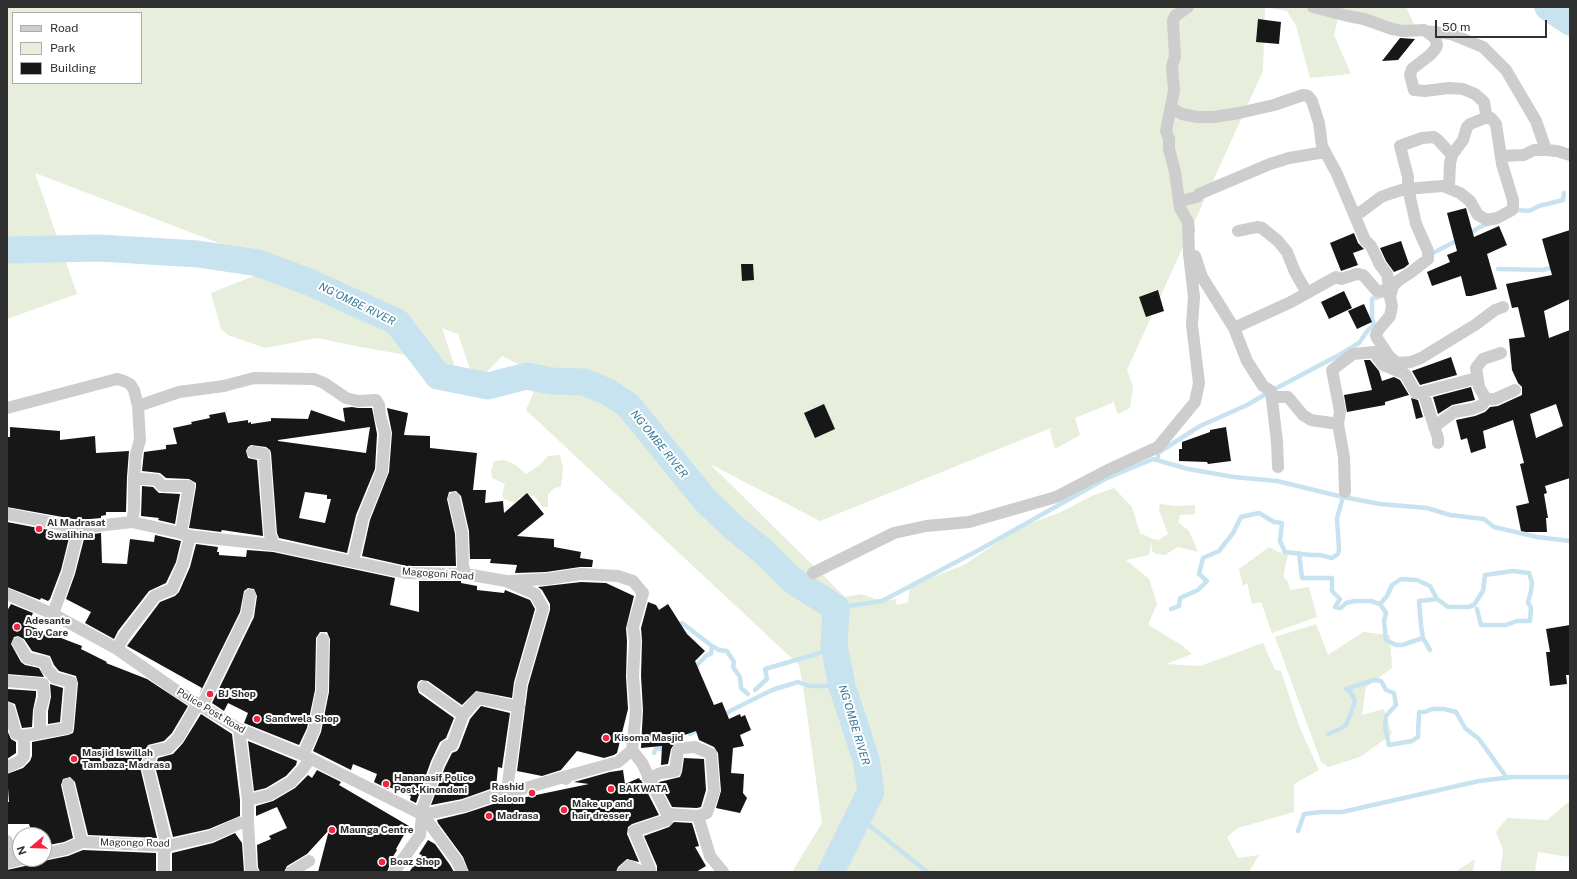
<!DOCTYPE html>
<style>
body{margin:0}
#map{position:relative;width:1577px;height:879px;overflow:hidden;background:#fff;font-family:"Public Sans",sans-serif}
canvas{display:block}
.frame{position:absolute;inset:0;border:8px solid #303030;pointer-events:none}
.legend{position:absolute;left:12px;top:12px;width:130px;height:72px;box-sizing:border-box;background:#fff;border:1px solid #acacac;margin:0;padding:5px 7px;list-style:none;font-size:12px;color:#303030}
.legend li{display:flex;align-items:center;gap:8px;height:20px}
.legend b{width:20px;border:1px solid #acacac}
.north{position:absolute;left:12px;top:827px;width:40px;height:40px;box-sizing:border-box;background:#fff;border:1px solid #acacac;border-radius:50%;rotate:251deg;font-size:11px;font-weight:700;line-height:16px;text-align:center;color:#303030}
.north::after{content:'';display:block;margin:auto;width:14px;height:18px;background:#f62341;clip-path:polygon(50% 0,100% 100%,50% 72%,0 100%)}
.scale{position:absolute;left:1435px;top:20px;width:112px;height:18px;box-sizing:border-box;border:2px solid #303030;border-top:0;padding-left:5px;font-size:12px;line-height:14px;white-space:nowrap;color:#303030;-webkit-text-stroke:3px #fff;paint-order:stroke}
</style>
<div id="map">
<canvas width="1577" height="879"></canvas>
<div class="frame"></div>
<ul class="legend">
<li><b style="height:5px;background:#cdcdcd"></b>Road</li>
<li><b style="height:11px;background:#e7eedc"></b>Park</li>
<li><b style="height:11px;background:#171717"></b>Building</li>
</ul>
<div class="north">N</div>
<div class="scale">50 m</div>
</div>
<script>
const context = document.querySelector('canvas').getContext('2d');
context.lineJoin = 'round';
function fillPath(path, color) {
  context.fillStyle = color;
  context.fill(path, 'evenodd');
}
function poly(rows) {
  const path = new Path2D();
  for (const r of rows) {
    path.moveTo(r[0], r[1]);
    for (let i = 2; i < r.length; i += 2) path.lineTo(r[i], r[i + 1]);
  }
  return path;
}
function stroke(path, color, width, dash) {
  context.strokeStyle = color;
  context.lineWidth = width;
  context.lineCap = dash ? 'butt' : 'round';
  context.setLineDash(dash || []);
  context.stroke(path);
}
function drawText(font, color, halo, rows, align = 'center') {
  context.font = font + ' "Public Sans",sans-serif';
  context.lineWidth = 4;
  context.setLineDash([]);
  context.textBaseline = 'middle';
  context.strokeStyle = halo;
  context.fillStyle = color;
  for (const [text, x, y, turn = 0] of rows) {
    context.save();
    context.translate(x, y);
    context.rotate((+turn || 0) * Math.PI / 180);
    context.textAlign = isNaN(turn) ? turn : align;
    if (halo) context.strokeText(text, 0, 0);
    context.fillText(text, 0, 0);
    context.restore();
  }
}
fillPath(poly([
 [7,7,1406,7,1417,30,1364,19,1338,18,1334,35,1351,74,1310,78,1296,26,1287,11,1265,7,1263,71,1127,370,1133,386,1130,408,1118,414,1113,401,1112,403,1075,418,1080,435,1055,449,1050,431,1051,428,820,521,710,464,845,597,861,594,882,601,895,599,897,605,908,602,910,586,964,565,1021,527,1061,512,1094,495,1114,488,1132,507,1140,533,1153,539,1159,540,1168,534,1159,510,1160,504,1177,506,1195,505,1195,514,1180,515,1178,522,1189,531,1198,552,1178,547,1165,555,1156,554,1152,551,1152,542,1149,555,1126,560,1149,579,1157,604,1148,625,1180,644,1192,654,1166,664,1200,666,1263,643,1275,670,1281,671,1299,726,1319,770,1294,784,1294,812,1238,828,1227,837,1238,858,1259,855,1249,872,792,872,822,823,803,686,799,665,526,410,541,376,502,356,475,384,458,334,442,328,462,388,411,356,361,347,317,338,265,348,228,335,221,329,211,293,279,266,35,173,77,294,7,319],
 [13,13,141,13,141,83,13,83],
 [1532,7,1570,7,1570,29,1547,19],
 [560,455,563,468,561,486,555,488,548,494,548,507,543,507,534,496,520,497,515,503,504,499,502,494,505,484,492,478,491,471,494,461,504,460,514,464,526,474,540,465,548,456],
 [1269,547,1278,552,1288,554,1284,572,1284,578,1288,581,1290,590,1309,587,1317,617,1272,633,1261,602,1252,604,1247,583,1243,586,1239,569],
 [1316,624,1328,655,1363,632,1390,635,1392,668,1366,687,1362,715,1384,709,1392,734,1360,757,1328,767,1321,762,1275,637],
 [1570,801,1570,857,1538,852,1535,872,1500,872,1503,850,1496,832,1507,818,1547,820],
 [1475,859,1473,872,1455,872]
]), '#e7eedc');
stroke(poly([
 [1514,212,1517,210,1529,211,1539,206,1563,200,1564,193],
 [1468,235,1478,228,1489,223],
 [1429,255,1460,239],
 [1498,269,1542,270,1555,267],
 [1158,460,1158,453,1200,426,1247,405,1271,391,1339,355,1359,343,1368,330,1374,325,1372,319,1372,299,1384,295],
 [1299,553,1302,578,1332,578,1332,591,1340,599,1335,607,1341,608,1346,603,1355,601,1371,601,1380,604,1386,613,1384,621,1386,640,1396,645,1402,645,1423,638],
 [1380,604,1387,596,1392,585,1401,579,1417,580,1430,586,1437,599,1448,607,1468,607,1474,605,1483,591,1485,575,1513,571,1529,573,1532,583,1531,591,1528,602,1531,608,1530,621,1517,621,1506,625,1481,625,1477,609],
 [836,608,882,601,979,550,1105,479,1153,459,1188,469,1234,477,1277,481,1343,497,1380,504,1427,508,1450,515,1484,519,1494,527,1507,530,1537,537,1570,541],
 [1171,609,1179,606,1180,598,1198,590,1207,581,1199,574,1203,558,1219,551,1233,533,1241,517,1259,513,1274,522,1282,523,1280,541,1285,552,1310,555,1320,555,1332,558,1338,554,1339,550,1337,518,1343,497],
 [677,627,682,623,712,646],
 [1430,650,1423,638,1421,625,1419,601,1437,599],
 [694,668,707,655,711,654,712,646,719,650,727,651,734,662,733,667,740,677,741,688,748,694],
 [1346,689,1374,680,1381,681,1386,690,1394,693,1396,705,1386,716,1385,727,1389,745,1412,741,1418,737,1419,712,1425,712,1432,709,1444,709,1456,712,1465,728,1479,739,1507,778],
 [755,690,767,679,765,669,817,654,834,645],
 [722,717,730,711,772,690,798,682,809,686,842,686],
 [1328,734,1340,729,1346,725,1352,710,1355,701,1351,692,1346,689],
 [654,753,656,749,665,748,680,743,682,735,687,728,690,734,700,729],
 [859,817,927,872],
 [1298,831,1304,814,1321,812,1342,812,1479,781,1512,777,1570,777]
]), '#c7e3ef', 4.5);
stroke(poly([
 [1548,7,1570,22],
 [7,250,99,248,198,254,258,263,309,282,397,322,438,376,488,386,527,376,551,381,584,382,608,392,628,405,705,500,733,527,764,552,792,580,836,608,834,645,842,686,866,759,871,791,831,872]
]), '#c7e3ef', 27);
fillPath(poly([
 [1258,19,1281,22,1279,44,1256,42],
 [1400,38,1415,39,1398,60,1382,61],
 [1466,208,1474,237,1499,226,1507,245,1487,254,1497,289,1471,296,1466,296,1461,276,1432,286,1427,272,1450,262,1447,255,1457,251,1447,213],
 [1570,230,1570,299,1544,311,1549,338,1570,330,1570,478,1545,486,1547,493,1544,494,1548,518,1546,518,1547,532,1526,532,1521,531,1516,506,1529,503,1520,464,1524,463,1513,420,1483,431,1486,448,1471,453,1467,438,1461,440,1456,420,1475,416,1485,412,1490,407,1498,406,1522,395,1522,387,1518,383,1512,370,1509,339,1525,337,1518,307,1512,308,1506,284,1552,275,1542,239],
 [1556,404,1563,426,1536,438,1530,414],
 [1354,233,1358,243,1364,249,1353,253,1358,265,1341,271,1330,243],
 [1401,241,1409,264,1404,268,1394,272,1386,261,1380,248],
 [741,264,753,264,754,280,742,281],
 [1158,290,1164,311,1146,317,1139,297],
 [1344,291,1352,308,1329,319,1321,302],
 [1364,304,1372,322,1357,329,1348,311],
 [1451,357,1457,375,1420,385,1412,371],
 [1364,360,1370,360,1379,371,1382,381,1394,377,1400,380,1409,395,1385,402,1385,405,1347,412,1344,395,1372,390],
 [1471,387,1475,400,1452,405,1438,414,1433,397],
 [1411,398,1418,400,1423,417,1416,419],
 [824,404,835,429,815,438,804,413],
 [352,407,358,408,372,408,377,434,375,469,356,515,347,553,279,538,277,533,271,453,270,450,266,447,251,445,248,447,246,451,248,458,257,460,263,536,222,530,221,532,189,528,196,487,196,483,189,479,166,478,160,473,142,471,144,452,166,449,166,445,177,444,173,428,192,424,191,422,210,418,209,415,225,412,228,423,248,420,248,423,251,422,251,424,271,421,271,418,308,419,311,410,345,422,343,408],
 [370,427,366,453,278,441,278,440],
 [305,492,327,495,327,499,331,499,325,523,299,518],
 [387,408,408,413,404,435,430,436,430,448,477,453,473,490,486,490,485,503,503,501,504,513,527,493,544,514,517,536,554,539,554,547,581,552,580,558,593,560,592,567,580,567,546,572,515,573,517,565,490,563,491,559,470,559,469,531,461,496,456,491,449,492,447,499,455,534,456,566,407,566,362,556,370,520,389,472,392,433],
 [10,427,60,431,60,440,95,436,96,453,129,451,127,477,126,512,106,512,106,515,101,516,101,518,79,520,7,507,7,437,10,437],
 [1226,427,1231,461,1208,464,1207,462,1179,461,1179,449,1182,449,1182,442,1210,432,1210,430],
 [142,486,153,487,159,493,162,493,180,494,175,524,158,520,159,518,141,516],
 [7,522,70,534,61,570,50,599,48,601,41,598,40,600,7,587],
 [101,533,102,563,127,564,130,539,154,542,155,535,181,541,176,562,166,583,149,591,118,631,114,639,85,623,91,612,66,599,75,574,85,535],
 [196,544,218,547,217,552,219,552,219,555,246,557,247,550,273,552,395,578,390,605,419,612,419,581,461,581,461,583,477,586,477,590,504,593,505,590,530,600,535,609,514,682,512,698,476,691,462,705,428,681,421,680,418,682,417,687,419,693,454,718,446,738,440,742,431,761,416,803,410,800,411,796,389,787,388,789,374,782,377,774,353,764,351,770,313,751,321,732,329,692,330,639,327,632,320,632,316,638,315,690,307,728,299,745,244,723,248,713,228,703,224,711,212,703,254,617,257,596,254,589,248,588,244,591,240,612,199,695,202,688,127,646,160,602,175,596,179,592,190,567],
 [581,582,606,583,634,596,626,628,627,641,626,677,628,709,617,753,614,755,604,758,577,751,561,770,542,776,517,771,528,686,550,610,550,604,542,590,538,587],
 [648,602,656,605,659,610,668,604,687,634,705,651,695,661,714,705,722,702,729,719,740,714,741,717,745,715,751,730,740,735,744,746,733,748,731,773,744,774,743,793,747,798,740,813,716,808,721,791,718,753,714,747,699,740,696,731,673,739,674,744,671,749,668,764,661,765,662,746,641,748,643,710,641,676,642,641,641,628],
 [11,604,33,613,27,625,82,646,81,649,107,662,106,663,147,679,188,706,172,733,164,741,148,745,140,763,140,767,157,838,88,835,75,782,70,777,63,779,61,785,73,838,64,842,44,846,44,835,39,835,38,831,32,833,29,824,7,824,7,802,9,802,7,774,23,768,30,761,32,756,32,742,68,735,73,733,74,729,78,683,76,676,59,671,54,665,50,656,32,651,24,639,18,636,14,637,11,644,21,662,25,665,39,668,44,677,7,674,7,611],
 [1570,625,1570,675,1566,675,1567,684,1550,686,1546,652,1550,652,1546,629],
 [50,684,63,688,60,722,48,724,48,711,51,697],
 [7,689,36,691,36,696,33,710,32,727,22,728,15,704,7,701],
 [481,706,510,713,502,768,498,767,496,787,462,799,431,805,445,767,452,753,457,751,459,748,470,719],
 [201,714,232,734,240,800,240,816,209,829,173,837,155,766,158,758,173,754,183,743],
 [7,730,11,739,16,742,16,753,7,759],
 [248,741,297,761,296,765,286,776,266,788,254,791],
 [684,758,704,759,706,790,701,807,697,808,672,807,659,782,680,777,682,772],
 [317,770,341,782,339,785,409,826,396,849,397,850,389,863,390,864,387,872,318,872,329,830,307,854,287,866,284,872,260,872,258,867,257,845,271,839,269,836,287,828,277,807,256,816,256,806,273,801,295,788,308,775,312,778],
 [623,770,625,784,639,778,640,780,641,780,659,815,632,824,628,827,627,834,639,862,627,859,618,867,616,872,469,872,463,857,438,823,437,820,466,813,493,804,589,784,574,782,610,772],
 [674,822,692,823,699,846,695,847,706,866,696,872,657,872,657,866,644,836,669,827],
 [235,833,242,843,244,872,172,872,172,853,213,843],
 [428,840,435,844,450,865,454,872,409,872,422,855,419,854],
 [83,850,156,853,156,872,7,872,7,870,25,866,29,864,68,856]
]), '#171717');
stroke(poly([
 [1188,7,1175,16,1173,21,1175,57,1172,66,1174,91,1166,131,1169,139,1169,149,1175,172,1180,208,1188,222,1189,230],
 [1313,7,1348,16,1364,19,1392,29,1403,31,1424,30,1435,38,1437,45,1436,48,1430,55,1412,69,1410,75,1414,90,1425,91,1449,88,1463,89,1475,94,1484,102,1486,114,1485,118,1470,124,1467,127,1463,140,1452,155,1450,163,1449,187],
 [1425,31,1451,34,1483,47,1506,70,1536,121,1546,150],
 [1171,108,1182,114,1197,117,1214,117,1239,113,1274,105,1303,95,1308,96,1312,101,1319,123,1322,146,1337,174,1365,240,1371,246,1380,265,1387,274,1389,287,1383,291,1377,291,1363,275,1357,274,1341,279,1336,277,1291,302,1234,328],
 [1452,155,1438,140,1434,137,1422,138,1400,146,1408,177,1408,188,1416,224,1428,251,1428,259,1410,273,1399,280,1393,286,1390,297,1392,306,1390,316,1379,329,1376,335,1377,338,1389,356,1397,363,1411,362,1421,358,1475,325,1495,310,1503,307],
 [1502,156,1524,155,1534,150,1546,150,1557,151,1570,155],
 [1180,201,1197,197,1199,194,1270,164,1289,158,1325,152],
 [1354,213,1361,212,1381,197,1389,194,1405,189,1443,186,1460,193,1470,201,1478,215,1487,220,1497,218,1512,210,1513,206,1513,200,1502,164,1496,124,1491,118,1485,118],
 [1238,231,1257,227,1262,228,1278,241,1287,252,1295,272,1307,293],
 [1195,256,1202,277,1234,328,1247,361,1263,386,1271,391,1277,442,1278,467],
 [1423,392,1477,378],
 [1272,397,1288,397,1303,415,1311,420,1338,424],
 [1486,399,1479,387,1476,368,1483,359,1501,353],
 [138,406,179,392,224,386,254,378,314,379,324,383,346,398,358,401,376,400,379,405,380,415,385,433,382,471,363,518,353,561],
 [7,408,117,379,124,381,130,384,134,390,138,406,140,440,136,454,134,478,134,510,132,522],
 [1434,427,1454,412,1472,409,1482,405,1486,399,1495,399,1515,390],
 [253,452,264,454,270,535,274,545],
 [134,478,157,480,162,486,189,486,181,533],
 [1345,492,1344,457,1338,424,1340,411,1332,370,1353,354,1374,352,1383,365,1405,374,1416,393,1423,392,1438,438,1438,443],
 [454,498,462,533,463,566,466,574],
 [7,514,79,528,132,522,181,533,190,536,274,545,406,573,466,574,506,581,535,594,543,608,521,684,507,791,464,806,423,815],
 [813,573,894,533,926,526,969,522,1056,497,1108,470,1158,447,1195,402,1199,383,1192,325,1194,297,1189,254,1188,222],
 [510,581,547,579,581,574,618,576,633,581,643,593,633,627,635,641,633,676,636,711,632,750,618,762,567,776,566,779],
 [7,594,53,614,117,649,174,689,239,729,303,755,423,815,457,861,462,872],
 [53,614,68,572,79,528],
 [117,649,124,636,155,596,172,589,183,564,190,536],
 [7,681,43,684,44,697,40,710,40,733],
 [424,687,463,715],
 [7,708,9,709,16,734,24,736],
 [239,729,248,800,248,824,251,870,253,872],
 [632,750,642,763,667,814,698,816,710,856,723,872],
 [303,755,314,730,322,691,323,639],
 [7,767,20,761,24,756,24,736,67,728,71,682,55,678,47,669,45,662,27,658,18,643],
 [648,778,661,773,675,771,678,750,682,748,695,747,711,754,714,791,707,813,698,816],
 [68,784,82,842],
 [507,791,526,788,567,776],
 [248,800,269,795,291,782,302,770,310,759],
 [7,841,11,862],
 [44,854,66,849,82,842,167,846,211,836,240,823,248,824],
 [7,863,23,859],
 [164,872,164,852,167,846,147,765,153,751,168,748,178,738,194,710,205,700,247,614,250,595],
 [291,872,309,861],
 [394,872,420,835,423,807,438,764,447,746,452,745,463,715,478,698,519,707],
 [623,872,629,866,642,872,650,869,634,831,667,820,667,814]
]), '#cdcdcd', 12);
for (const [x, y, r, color] of [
 [39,529,4,"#f62341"],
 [17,627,4,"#f62341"],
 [210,694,4,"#f62341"],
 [257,719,4,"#f62341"],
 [606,738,4,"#f62341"],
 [74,759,4,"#f62341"],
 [386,784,4,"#f62341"],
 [611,789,4,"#f62341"],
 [532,793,4,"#f62341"],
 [564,810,4,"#f62341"],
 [489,816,4,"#f62341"],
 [332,830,4,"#f62341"],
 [382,862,4,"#f62341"]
]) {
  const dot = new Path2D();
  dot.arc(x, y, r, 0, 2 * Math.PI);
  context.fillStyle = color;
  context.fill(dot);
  stroke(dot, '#fff', 1.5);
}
drawText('bold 10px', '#303030', '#fff', [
 ["Al Madrasat",47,523],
 ["Swalihina",47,535],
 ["Adesante",25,621],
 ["Day Care",25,633],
 ["BJ Shop",218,694],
 ["Sandwela Shop",265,719],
 ["Kisoma Masjid",614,738],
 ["Masjid Iswillah",82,753],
 ["Tambaza-Madrasa",82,765],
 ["Hananasif Police",394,778],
 ["Post-Kinondoni",394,790],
 ["Rashid",524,787,"right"],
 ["Saloon",524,799,"right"],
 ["BAKWATA",619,789],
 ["Make up and",572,804],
 ["hair dresser",572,816],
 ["Madrasa",497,816],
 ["Maunga Centre",340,830],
 ["Boaz Shop",390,862]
], 'left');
drawText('10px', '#303030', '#fff', [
 ["Magogoni Road",438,574,4],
 ["Police Post Road",211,711,31],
 ["Magongo Road",135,843,1]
]);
drawText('italic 11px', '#357a9a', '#fff', [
 ["NG'OMBE RIVER",357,304,26],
 ["NG'OMBE RIVER",659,444,51],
 ["NG'OMBE RIVER",854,725,73]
]);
</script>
